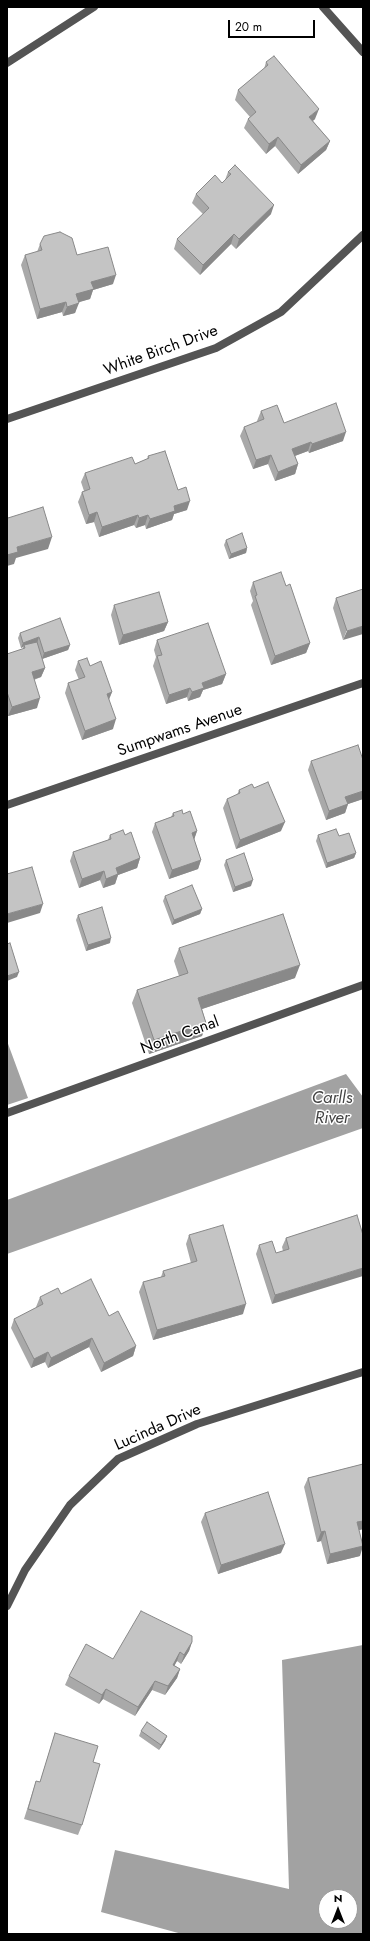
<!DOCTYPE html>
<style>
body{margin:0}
#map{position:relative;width:370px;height:1941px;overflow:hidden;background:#fff;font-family:Jost,sans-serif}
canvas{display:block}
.frame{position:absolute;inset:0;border:8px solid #000;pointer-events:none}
.north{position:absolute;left:318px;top:1889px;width:40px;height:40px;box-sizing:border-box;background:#fff;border:1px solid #999;border-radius:50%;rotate:0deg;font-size:11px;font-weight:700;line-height:16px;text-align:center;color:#000}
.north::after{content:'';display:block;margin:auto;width:14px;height:18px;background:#000;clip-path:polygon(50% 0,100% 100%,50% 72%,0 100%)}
.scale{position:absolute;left:228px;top:20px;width:87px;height:18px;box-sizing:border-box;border:2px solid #000;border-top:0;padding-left:5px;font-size:12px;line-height:14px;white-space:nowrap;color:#000;-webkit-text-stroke:3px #fff;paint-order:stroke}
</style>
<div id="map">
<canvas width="370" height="1941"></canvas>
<div class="frame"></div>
<div class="north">N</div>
<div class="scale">20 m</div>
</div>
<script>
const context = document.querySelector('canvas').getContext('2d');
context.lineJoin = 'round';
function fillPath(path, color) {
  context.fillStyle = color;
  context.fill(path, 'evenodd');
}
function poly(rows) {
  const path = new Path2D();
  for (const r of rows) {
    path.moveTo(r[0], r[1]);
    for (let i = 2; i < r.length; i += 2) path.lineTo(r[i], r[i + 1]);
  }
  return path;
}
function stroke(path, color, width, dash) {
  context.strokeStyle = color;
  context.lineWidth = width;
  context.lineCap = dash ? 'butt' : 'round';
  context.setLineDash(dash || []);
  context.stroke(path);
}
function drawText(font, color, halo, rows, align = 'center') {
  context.font = font + ' Jost,sans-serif';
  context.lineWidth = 3;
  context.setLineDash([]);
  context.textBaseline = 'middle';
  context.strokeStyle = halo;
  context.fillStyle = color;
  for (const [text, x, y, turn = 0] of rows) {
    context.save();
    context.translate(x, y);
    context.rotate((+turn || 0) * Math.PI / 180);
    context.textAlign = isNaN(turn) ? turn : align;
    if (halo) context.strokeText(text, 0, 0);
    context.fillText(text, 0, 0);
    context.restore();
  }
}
fillPath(poly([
 [7,1041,28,1098,7,1105],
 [346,1074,363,1097,363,1128,7,1254,7,1200],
 [363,1645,363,1934,182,1934,101,1912,115,1850,289,1889,282,1660],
 [326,1897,350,1897,350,1921,326,1921]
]), '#a2a2a2');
stroke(poly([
 [7,63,94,7]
]), '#545454', 8);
stroke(poly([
 [323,7,363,52],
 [7,419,216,348,281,312,363,235],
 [7,805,363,683],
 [7,1113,363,985],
 [7,1606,25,1570,70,1505,118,1459,197,1424,363,1372]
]), '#545454', 8);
fillPath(poly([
 [266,62,315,119,313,121,330,141,326,150,298,174,275,146,266,154,244,128,248,119,250,117,235,100,238,90,264,69],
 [235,165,271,214,236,249,231,244,200,275,174,249,177,239,203,214,192,203,196,194,222,183,225,180,228,172],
 [40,244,77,255,113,284,93,290,90,299,78,302,75,313,63,316,62,312,37,319,21,265,25,255,37,252],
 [261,411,284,423,343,441,309,453,308,451,295,456,298,464,295,474,275,481,268,464,253,469,240,436,244,427,258,422,257,421],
 [148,456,178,490,187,510,174,514,172,520,146,529,145,525,136,528,134,525,99,537,94,522,86,524,78,502,82,492,84,491,81,482,85,473,135,464,147,459],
 [226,540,247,548,246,553,229,559,224,545],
 [253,582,286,586,310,643,306,653,271,665,251,605,253,601,250,591],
 [363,589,343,640,333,608,336,598],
 [114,605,168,622,164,631,119,645,111,615],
 [20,633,70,645,68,650,42,659,38,646,45,668,41,677,34,680,37,708,8,716,7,712,7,654,23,649,23,647,21,648,18,638],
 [157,640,226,674,222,684,203,690,200,697,188,701,187,697,166,704,153,666,156,657,154,650],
 [78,661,90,666,112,692,109,700,113,729,82,740,65,693,68,683,79,680,75,670],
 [363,760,363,799,348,804,345,813,326,820,308,770,311,761],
 [239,790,281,831,236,849,223,808,227,799,237,795],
 [173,813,183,814,197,831,194,839,201,860,198,869,169,879,152,832,155,823,171,817],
 [110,835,125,835,140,858,137,868,118,875,115,884,103,888,100,880,79,888,70,861,73,852,108,840],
 [318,835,339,836,356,853,354,858,326,868,316,841],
 [226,860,251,886,233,892,224,865],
 [165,896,202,909,200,914,172,925,163,901],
 [78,915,110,943,86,951,76,920],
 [179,948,295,978,202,1009,206,1023,202,1036,149,1054,132,1003,137,990,179,976,174,961],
 [357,1215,272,1304,256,1254,259,1245,276,1253,283,1251,282,1247,286,1238],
 [189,1235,243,1314,153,1340,139,1292,143,1282,161,1277,163,1271,191,1263,186,1244],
 [61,1294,109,1316,136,1346,133,1356,101,1372,89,1347,48,1368,45,1362,31,1368,11,1328,14,1319,37,1308,36,1307,40,1297],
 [363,1464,363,1529,359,1530,360,1556,327,1564,321,1541,317,1542,304,1487,308,1478],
 [205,1513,281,1553,218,1574,201,1522],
 [192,1642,189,1651,181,1664,177,1661,174,1665,180,1669,177,1678,165,1695,152,1690,135,1716,103,1699,99,1704,65,1685,69,1676,113,1659],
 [141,1731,167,1736,165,1741,159,1750,139,1736],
 [55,1733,82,1825,78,1835,24,1819,36,1781,40,1782]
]), '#a9a9a9');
fillPath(poly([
 [319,109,315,119,306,126,309,117],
 [278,137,275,146,266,154,269,144],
 [330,141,326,150,298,174,301,165],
 [274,205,271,214,236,249,239,239],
 [234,234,231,244,200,275,203,265],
 [116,275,113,284,93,290,90,299,73,304,76,294,91,282],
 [66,302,62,312,37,319,40,309],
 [79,303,75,313,63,316,67,307],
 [346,432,343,441,309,453,312,444],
 [311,442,308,451,289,458,292,449],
 [271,455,268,464,253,469,256,460],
 [298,464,295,474,275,481,278,472],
 [190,501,187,510,174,514,172,520,146,529,150,519,174,506],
 [97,512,94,522,86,524,89,515],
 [138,515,134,525,99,537,102,527],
 [148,515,145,525,136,528,139,518],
 [52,537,48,549,16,558,14,564,7,566,7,555,17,547],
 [247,548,246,553,229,559,231,554],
 [168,622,164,631,119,645,123,635],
 [363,626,363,634,343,640,347,631],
 [39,637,37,643,24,645,23,647,21,648,23,643],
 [310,643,306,653,271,665,275,656],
 [70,645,68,650,42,659,44,653],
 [45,668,41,677,28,681,32,672],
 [226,674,222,684,203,690,200,697,188,701,192,692,202,683],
 [190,688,187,697,166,704,169,695],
 [112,692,108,701,107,694],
 [40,698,37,708,8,716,12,707],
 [116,719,113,729,82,740,85,731],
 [363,791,363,799,348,804,345,813,326,820,329,811,345,797],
 [285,822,281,831,236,849,240,840],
 [197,831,194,840,192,833],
 [356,853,354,858,326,868,327,863],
 [140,858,137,868,118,875,115,884,103,888,106,879,116,868],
 [201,860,198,869,169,879,172,870],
 [104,871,100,880,79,888,82,879],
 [253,880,251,886,233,892,235,887],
 [43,904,40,913,7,923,7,914],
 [202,909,200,914,172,925,174,920],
 [111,938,110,943,86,951,88,945],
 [300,965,295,978,193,1012,198,998],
 [19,972,17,977,7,981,7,976],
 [206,1023,202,1036,149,1054,154,1040],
 [363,1268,363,1276,272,1304,275,1295],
 [246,1304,243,1314,153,1340,157,1330],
 [92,1338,89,1347,48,1368,51,1358],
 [136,1346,133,1356,101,1372,104,1363],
 [48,1352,45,1362,31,1368,34,1359],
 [363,1521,363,1529,353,1532,357,1522],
 [325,1531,321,1541,317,1542,321,1532],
 [285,1544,281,1553,218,1574,221,1565],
 [363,1546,360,1556,327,1564,330,1554],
 [192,1642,189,1651,181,1664,184,1655],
 [180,1652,177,1661,170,1674,173,1665],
 [180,1669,177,1678,165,1695,168,1686],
 [155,1681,152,1690,135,1716,138,1707],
 [106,1689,103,1699,99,1704,102,1695],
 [167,1736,165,1741,159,1750,161,1745]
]), '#898989');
const building = poly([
 [274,56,319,109,309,117,330,141,301,165,278,137,269,144,248,119,256,112,238,90,268,65,266,62,274,56],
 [235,165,274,205,239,239,234,234,203,265,177,239,209,208,196,194,215,175,222,183,231,174,228,172,235,165],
 [60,232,72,238,77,255,108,247,116,275,91,282,94,289,76,294,79,303,67,307,66,302,40,309,25,255,42,250,40,244,44,236,60,232],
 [336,403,346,432,312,444,311,442,292,449,298,464,278,472,271,455,256,460,244,427,264,419,261,411,277,405,284,423,336,403],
 [165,451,178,490,186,487,190,501,174,506,175,511,150,519,148,515,139,518,138,515,102,527,97,512,89,515,82,492,90,489,85,473,132,457,135,464,149,458,148,456,165,451],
 [43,507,52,537,17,547,18,552,7,555,7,516,8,518,43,507],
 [242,533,247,548,231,554,226,540,242,533],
 [281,572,286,586,290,584,310,643,275,656,255,596,257,595,253,582,281,572],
 [363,589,363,626,347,631,336,598,363,589],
 [159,592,168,622,123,635,114,605,159,592],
 [60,618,70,645,44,653,39,637,23,643,20,633,60,618],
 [208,623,226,674,202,683,204,688,192,692,190,688,169,695,157,656,162,655,157,640,208,623],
 [37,642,45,668,32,672,40,698,12,707,7,692,7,654,25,648,24,645,37,642],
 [87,658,90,666,101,661,112,692,107,694,116,719,85,731,68,683,85,677,78,661,87,658],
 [358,745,363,760,363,791,345,797,348,804,329,811,311,761,358,745],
 [268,782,285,822,240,840,227,799,240,793,239,790,252,784,254,788,268,782],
 [182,810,183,814,190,811,197,831,192,833,201,860,172,870,155,823,174,816,173,813,182,810],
 [336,829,339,836,349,833,356,853,327,863,318,835,336,829],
 [123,830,125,835,131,832,140,858,116,868,118,874,106,879,104,871,82,879,73,852,111,839,110,835,123,830],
 [244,853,253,880,235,887,226,860,244,853],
 [32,867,43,904,7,914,7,874,32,867],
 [192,885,202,909,174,920,165,896,192,885],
 [102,907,111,938,88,945,78,915,102,907],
 [283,914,300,965,198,998,206,1023,154,1040,137,990,188,973,179,948,283,914],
 [10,943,19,972,7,976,7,944,10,943],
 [357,1215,363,1235,363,1268,275,1295,259,1245,272,1241,276,1253,289,1249,286,1238,357,1215],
 [223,1225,246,1304,157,1330,143,1282,165,1276,163,1271,197,1261,189,1235,223,1225],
 [91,1279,109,1316,118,1311,136,1346,104,1363,92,1338,51,1358,48,1352,34,1359,14,1319,43,1304,40,1297,58,1288,61,1294,91,1279],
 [363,1464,363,1521,357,1522,363,1546,330,1554,325,1531,321,1532,308,1478,363,1464],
 [268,1492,285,1544,221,1565,205,1513,268,1492],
 [141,1611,192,1636,192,1642,184,1655,180,1652,173,1665,180,1669,168,1686,155,1681,138,1707,106,1689,102,1695,69,1676,86,1644,113,1659,141,1611],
 [147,1722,167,1736,161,1745,141,1731,147,1722],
 [55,1733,98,1746,93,1762,100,1764,82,1825,28,1809,36,1781,40,1782,55,1733]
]);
fillPath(building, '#c4c4c4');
stroke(building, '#898989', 1);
drawText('16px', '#000', '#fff', [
 ["White Birch Drive",161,351,-20],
 ["Sumpwams Avenue",180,731,-19],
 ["North Canal",180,1036,-20],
 ["Lucinda Drive",158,1428,-24]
]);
drawText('italic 17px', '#434343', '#fff', [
 ["Carlls",332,1099],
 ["River",332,1119]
]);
</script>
